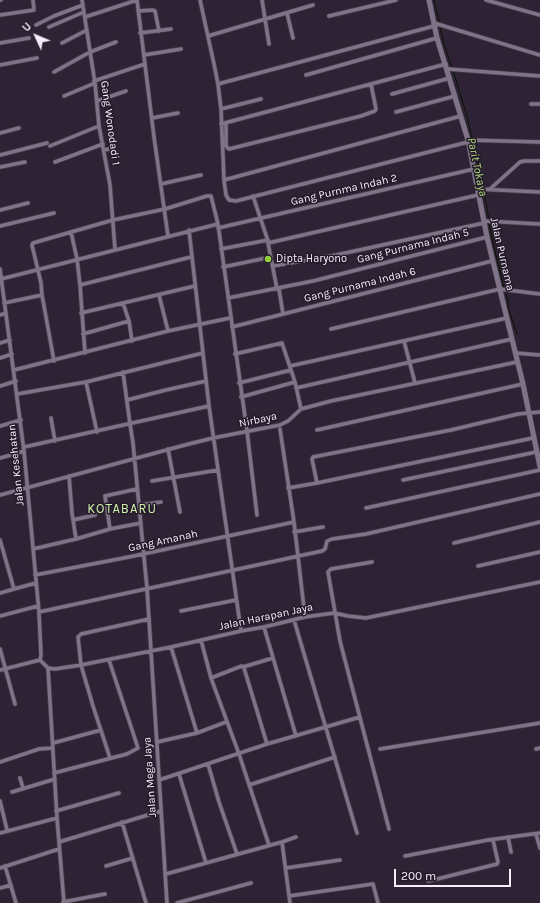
<!DOCTYPE html>
<style>
body{margin:0}
#map{position:relative;width:540px;height:903px;overflow:hidden;background:#2e2334;font-family:Karla,sans-serif}
canvas{display:block}
.north{position:absolute;left:16px;top:16px;width:40px;height:40px;-webkit-text-stroke:3px #241a2a;paint-order:stroke;rotate:314deg;font-size:11px;font-weight:700;line-height:16px;text-align:center;color:#f6effb}
.north::after{content:'';display:block;margin:auto;width:14px;height:18px;background:#f6effb;clip-path:polygon(50% 0,100% 100%,50% 72%,0 100%)}
.scale{position:absolute;left:394px;top:869px;width:117px;height:18px;box-sizing:border-box;border:2px solid #f6effb;border-top:0;padding-left:5px;font-size:12px;line-height:14px;white-space:nowrap;color:#f6effb;-webkit-text-stroke:3px #241a2a;paint-order:stroke}
</style>
<div id="map">
<canvas width="540" height="903"></canvas>
<div class="north">U</div>
<div class="scale">200 m</div>
</div>
<script>
const context = document.querySelector('canvas').getContext('2d');
context.lineJoin = 'round';
function poly(rows) {
  const path = new Path2D();
  for (const r of rows) {
    path.moveTo(r[0], r[1]);
    for (let i = 2; i < r.length; i += 2) path.lineTo(r[i], r[i + 1]);
  }
  return path;
}
function stroke(path, color, width, dash) {
  context.strokeStyle = color;
  context.lineWidth = width;
  context.lineCap = dash ? 'butt' : 'round';
  context.setLineDash(dash || []);
  context.stroke(path);
}
function drawText(font, color, halo, rows, align = 'center') {
  context.font = font + ' Karla,sans-serif';
  context.lineWidth = 3;
  context.setLineDash([]);
  context.textBaseline = 'middle';
  context.strokeStyle = halo;
  context.fillStyle = color;
  for (const [text, x, y, turn = 0] of rows) {
    context.save();
    context.translate(x, y);
    context.rotate((+turn || 0) * Math.PI / 180);
    context.textAlign = isNaN(turn) ? turn : align;
    if (halo) context.strokeText(text, 0, 0);
    context.fillText(text, 0, 0);
    context.restore();
  }
}
stroke(poly([
 [434,0,440,24],
 [440,27,444,44,452,68],
 [453,71,467,116,483,188],
 [484,191,489,220],
 [489,223,494,247,504,288],
 [505,291,508,299,508,307,517,334]
]), '#091500', 1);
const street = poly([
 [0,0,1,0],
 [82,0,95,83,99,126,110,185,115,249],
 [137,0,154,137,168,236],
 [200,0,214,64,218,84,221,109,224,180,226,195,229,200,236,201,468,142],
 [262,0,269,44],
 [486,0,540,15],
 [138,11,153,10,155,11,159,31],
 [287,13,293,38],
 [0,15,34,10,33,0],
 [329,16,396,0],
 [85,17,137,0],
 [434,23,540,55],
 [36,25,54,16,83,5],
 [49,27,84,12],
 [140,33,171,29],
 [208,36,313,5],
 [0,43,29,38],
 [62,43,87,30],
 [144,55,181,49],
 [0,65,37,58],
 [448,69,540,76],
 [54,72,90,52,116,42],
 [306,75,437,38],
 [94,81,145,64],
 [218,84,434,26],
 [392,94,450,78],
 [64,96,95,83],
 [97,101,126,91],
 [531,104,540,104],
 [221,109,261,99],
 [396,112,455,96],
 [152,118,178,113],
 [226,123,226,146,229,149,361,116,375,111,376,109,371,84],
 [221,124,446,64],
 [0,133,19,128],
 [468,140,540,142],
 [50,146,99,126],
 [104,150,114,148],
 [0,155,47,143],
 [55,162,103,144],
 [0,167,25,162],
 [224,180,461,116],
 [161,184,201,175],
 [477,189,540,192],
 [490,189,520,162,524,161,540,161],
 [253,196,267,238,277,289],
 [0,210,28,203],
 [484,221,540,224],
 [0,226,54,213],
 [218,228,474,169],
 [189,230,209,406,241,631],
 [71,232,77,259,80,285,85,353],
 [268,243,478,195],
 [221,249,268,240],
 [273,266,336,255,484,223],
 [223,267,271,257],
 [0,269,24,451,39,612,41,655,40,660],
 [1,279,218,224],
 [80,285,191,257],
 [279,289,283,314],
 [42,295,41,283,32,245,33,243,113,220,165,209,207,196,211,196,218,224,247,431,257,515],
 [159,295,168,331],
 [228,298,313,281,487,237],
 [4,303,42,295,54,361],
 [123,303,129,321,132,341],
 [81,313,195,286],
 [0,315,6,313],
 [232,327,492,261],
 [331,329,500,289,540,294],
 [83,334,129,321],
 [404,341,415,383],
 [0,343,10,340],
 [515,353,540,355],
 [235,354,282,343,295,382],
 [0,358,12,354],
 [290,366,507,318],
 [14,370,168,331,230,318],
 [123,372,130,424,133,443,147,588,167,903],
 [239,383,291,370],
 [0,386,16,381],
 [296,388,512,339],
 [17,394,86,382],
 [241,397,295,382,301,409],
 [127,400,166,390,206,381],
 [51,418,55,441],
 [0,426,21,420],
 [280,429,294,522,305,617],
 [317,430,523,384],
 [97,432,86,382,203,353],
 [24,447,209,406],
 [168,449,180,512],
 [0,458,24,451],
 [69,476,72,513,76,539],
 [403,480,536,452],
 [152,481,218,470],
 [317,483,312,459,313,457,451,430,518,414,540,412],
 [288,488,317,483,533,438],
 [0,495,185,445,213,438,280,425,288,421,301,409,331,401,517,362],
 [140,505,161,502],
 [366,508,540,470],
 [73,520,95,515],
 [110,529,105,496,137,489],
 [294,532,323,527],
 [0,540,14,589,36,583],
 [454,543,540,522],
 [33,549,76,539,110,529,141,523],
 [372,562,331,569,328,572,340,641,389,829],
 [478,566,540,552],
 [35,575,129,557,294,522],
 [0,593,14,589],
 [181,611,236,600],
 [39,612,322,551,325,549,327,541,332,539,366,534,540,494],
 [0,616,38,606],
 [294,620,357,833],
 [264,627,296,736],
 [201,640,211,678,239,754,269,845],
 [171,647,197,733],
 [0,649,15,704],
 [243,667,273,658],
 [48,668,57,818,64,903],
 [0,670,40,660,48,668,55,669,81,665,171,647,241,631,264,627,305,617,334,613,348,616,366,618,540,582],
 [211,678,234,669,242,666,244,668,267,744],
 [157,742,197,733,226,722],
 [53,743,101,730],
 [380,749,540,723],
 [536,749,540,748],
 [110,758,93,706,81,665,78,637,81,634,149,619],
 [0,762,39,749,53,748],
 [208,764,219,802,237,854],
 [54,773,127,754,138,748,109,660],
 [179,774,206,863],
 [20,778,23,788],
 [159,780,267,744,360,717],
 [249,785,335,757],
 [12,792,55,779],
 [0,801,7,830],
 [56,811,119,793],
 [122,822,146,903],
 [0,833,57,818],
 [536,834,540,848],
 [508,837,511,852],
 [59,842,161,811],
 [282,842,290,903],
 [405,856,488,840,540,833],
 [5,866,16,903],
 [106,866,133,858],
 [0,868,59,849],
 [286,868,340,860],
 [166,874,282,842,296,837],
 [428,881,433,880,497,864,498,862,493,840],
 [0,888,11,885],
 [289,896,373,884,378,903],
 [63,902,105,894],
 [177,903,251,883]
]);
const secondary = poly([
 [429,0,437,38,468,140,487,237,523,384,540,467]
]);
stroke(street, '#473e4d', 5);
stroke(secondary, '#473e4d', 6);
stroke(street, '#7f7388', 3.5);
stroke(secondary, '#7f7388', 5);
for (const [x, y, r, color] of [
 [268,259,4,"#92cd3e"]
]) {
  const dot = new Path2D();
  dot.arc(x, y, r, 0, 2 * Math.PI);
  context.fillStyle = color;
  context.fill(dot);
  stroke(dot, '#241a2a', 1.5);
}
drawText('11px', '#f6effb', '#241a2a', [
 ["Gang Wonodadi 1",110,123,82],
 ["Gang Purnma Indah 2",344,190,-13],
 ["Gang Purnama Indah 5",413,246,-14],
 ["Jalan Purnama",502,254,77],
 ["Gang Purnama Indah 6",360,285,-14],
 ["Nirbaya",258,420,-12],
 ["Jalan Kesehatan",16,465,-96],
 ["Gang Amanah",163,541,-12],
 ["Jalan Harapan Jaya",266,617,-12],
 ["Jalan Mega Jaya",150,777,-94]
]);
drawText('11px', '#f6effb', '#241a2a', [
 ["Dipta Haryono",276,259]
], 'left');
drawText('italic 12px', '#afd981', '#241a2a', [
 ["Parit Tokaya",477,167,78]
]);
context.letterSpacing = '1px';
drawText('13px', '#d0f2ab', '#241a2a', [
 ["KOTABARU",122,509]
]);
context.letterSpacing = '0px';
</script>
